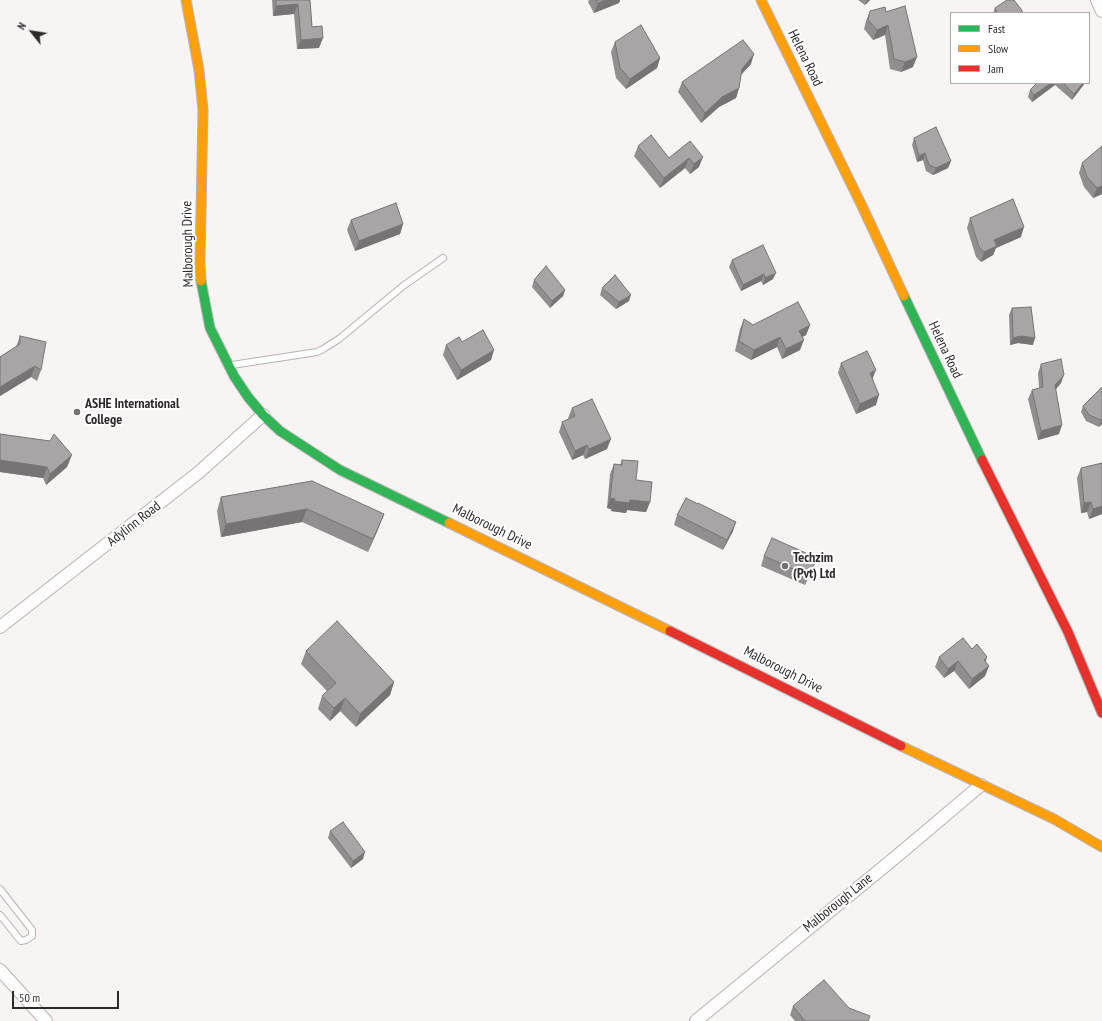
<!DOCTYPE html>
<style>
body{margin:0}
#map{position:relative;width:1102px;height:1021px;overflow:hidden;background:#f9f4f4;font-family:"PT Sans Narrow",sans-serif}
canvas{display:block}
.legend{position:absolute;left:950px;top:12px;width:140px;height:72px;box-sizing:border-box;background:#fff;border:1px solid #abaaaa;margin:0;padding:5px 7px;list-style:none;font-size:12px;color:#2e2a2b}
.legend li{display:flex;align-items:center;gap:8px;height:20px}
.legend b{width:20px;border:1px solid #abaaaa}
.north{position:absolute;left:12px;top:12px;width:40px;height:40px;-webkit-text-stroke:3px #fff;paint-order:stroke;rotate:300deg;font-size:11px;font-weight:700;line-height:16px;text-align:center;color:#2e2a2b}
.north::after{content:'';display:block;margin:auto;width:14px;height:18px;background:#2e2a2b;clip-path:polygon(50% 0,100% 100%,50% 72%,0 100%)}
.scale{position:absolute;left:12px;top:991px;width:107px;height:18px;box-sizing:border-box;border:2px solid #2e2a2b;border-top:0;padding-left:5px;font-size:12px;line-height:14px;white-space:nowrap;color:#2e2a2b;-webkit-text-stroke:3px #fff;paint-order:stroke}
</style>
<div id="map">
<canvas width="1102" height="1021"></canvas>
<ul class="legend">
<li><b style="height:5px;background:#30b455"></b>Fast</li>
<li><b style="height:5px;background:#ff9f0a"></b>Slow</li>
<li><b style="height:5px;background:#e5322d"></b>Jam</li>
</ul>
<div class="north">N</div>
<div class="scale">50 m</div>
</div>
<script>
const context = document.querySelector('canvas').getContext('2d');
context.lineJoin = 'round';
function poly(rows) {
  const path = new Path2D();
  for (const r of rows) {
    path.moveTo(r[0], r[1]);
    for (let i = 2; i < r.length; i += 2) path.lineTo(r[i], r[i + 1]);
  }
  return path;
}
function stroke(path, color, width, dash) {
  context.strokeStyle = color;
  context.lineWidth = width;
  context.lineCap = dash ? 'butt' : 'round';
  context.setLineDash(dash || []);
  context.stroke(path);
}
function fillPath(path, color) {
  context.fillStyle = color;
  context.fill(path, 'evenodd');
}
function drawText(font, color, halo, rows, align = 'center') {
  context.font = font + ' "PT Sans Narrow",sans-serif';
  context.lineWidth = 4;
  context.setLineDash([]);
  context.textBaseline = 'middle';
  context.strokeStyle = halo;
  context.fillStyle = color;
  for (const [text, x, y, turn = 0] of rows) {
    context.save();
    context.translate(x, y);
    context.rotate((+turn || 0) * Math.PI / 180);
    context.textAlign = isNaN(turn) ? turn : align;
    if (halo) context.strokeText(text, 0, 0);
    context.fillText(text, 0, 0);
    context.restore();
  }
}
const lane = poly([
 [232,365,317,352,323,349,339,339,403,286,443,258],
 [0,889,32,930,32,936,26,940,21,941,0,915]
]);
const street = poly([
 [1097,0,1102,11],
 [0,627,198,473,263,415],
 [0,970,46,1021],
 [696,1021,897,856,981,785]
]);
const fast = poly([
 [201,281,210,328,234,376,248,397,263,415,280,431,340,470,449,523],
 [904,296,982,460]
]);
const slow = poly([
 [186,0,199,70,203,110,200,263,201,281],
 [761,0,862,206,904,296],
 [449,523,670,631],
 [901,746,1054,819,1102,847]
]);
const jam = poly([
 [982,460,1068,632,1102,713],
 [670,631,901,746]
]);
stroke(lane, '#b7b3b3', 8);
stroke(street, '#b7b3b3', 14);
stroke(fast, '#b7b3b3', 11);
stroke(slow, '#b7b3b3', 11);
stroke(jam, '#b7b3b3', 11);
stroke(lane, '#fefdfd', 6);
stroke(street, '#fefdfd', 12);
stroke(fast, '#30b455', 9);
stroke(slow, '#ff9f0a', 9);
stroke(jam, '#e5322d', 9);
fillPath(poly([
 [272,0,310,0,312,27,319,48,297,49,294,14,273,16],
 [589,0,620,0,619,3,594,13,588,2],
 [858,0,870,0,865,5],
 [995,8,1023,13,993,13],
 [870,11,886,12,913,67,901,72,890,69,885,35,873,40,864,29,866,21],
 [615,42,660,58,657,68,626,89,616,78,611,52],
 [751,64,741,75,739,88,736,98,719,107,701,123,678,92,682,82],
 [1037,83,1085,83,1072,100,1055,85,1032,102,1028,97,1030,90],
 [914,138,951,161,948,168,933,175,926,171,923,160,917,162,912,145],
 [690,141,699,167,690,174,685,168,660,188,634,156,638,146,669,158],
 [1102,146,1102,194,1093,198,1084,187,1079,173,1082,163],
 [970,218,1021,237,996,248,993,255,981,262,976,257,967,228],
 [351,220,403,224,400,234,355,251,347,230],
 [763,245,773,279,763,285,761,281,741,291,729,267,732,260],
 [534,280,565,290,563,296,550,308,532,287],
 [602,288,629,301,616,309,600,295],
 [1012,308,1033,345,1018,343,1010,345,1009,315],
 [744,319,753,325,810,325,806,335,802,337,800,350,782,359,777,347,751,360,735,351,740,329],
 [20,336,41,370,37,381,31,377,0,396,0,357,16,347],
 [462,342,491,360,457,380,443,355,446,345],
 [841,363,873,380,876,405,856,414,838,373],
 [1041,364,1061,383,1056,389,1059,434,1038,440,1028,399,1032,390,1039,388,1038,373],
 [1101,388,1102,424,1099,427,1086,421,1081,412,1083,406],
 [572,408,607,449,585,459,583,455,572,460,559,432,562,422,569,419,568,418],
 [0,434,67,467,46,485,43,478,0,472],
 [622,460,650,502,646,512,627,510,626,513,611,511,611,509,607,508,610,474,614,464,620,465],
 [1081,468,1102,514,1089,519,1087,512,1081,513,1077,478],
 [312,481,379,527,368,552,302,522,221,537,217,511,221,497],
 [677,515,733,531,723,550,674,525],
 [764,556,813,568,805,585,761,566],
 [972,649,987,657,986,662,989,666,985,676,969,689,954,671,944,678,935,667,939,657],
 [306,651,394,682,390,695,356,727,340,711,330,721,318,709,322,696,327,691,301,664],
 [330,831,363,859,351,868,328,838],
 [793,1006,849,1008,868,1021,795,1021,790,1015]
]), '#918e8f');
fillPath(poly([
 [606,0,620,0,619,3,594,13,598,3],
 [867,0,870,0,865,5],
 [298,4,294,14,273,16,276,6],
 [888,25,885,35,873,40,877,30],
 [323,38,319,48,297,49,301,40],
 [754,54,751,64,738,78,742,69],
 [917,57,913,67,901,72,905,62],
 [660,58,657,68,626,89,630,79],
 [1051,83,1056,83,1055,85,1032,102,1034,95],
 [1083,83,1085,83,1072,100,1074,94],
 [739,88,736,98,719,107,701,123,705,113,722,97],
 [925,153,923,160,917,162,919,156],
 [703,157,699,167,690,174,694,164],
 [689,158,685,168,660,188,664,178],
 [951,161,948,168,933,175,936,168],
 [1102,186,1102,194,1093,198,1097,188],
 [403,224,400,234,355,251,359,241],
 [1024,227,1021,237,996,248,993,255,981,262,984,252,994,240],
 [776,273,773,279,763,285,765,278],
 [764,274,761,281,741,291,743,285],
 [565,290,563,296,550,308,552,301],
 [631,295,629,301,616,309,619,302],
 [810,325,806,335,795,341,799,331],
 [1021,336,1035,338,1033,345,1018,343,1010,345,1013,338],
 [780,337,777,347,751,360,754,350],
 [804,340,800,350,782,359,786,349],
 [494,350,491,360,457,380,461,370],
 [35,366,31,377,0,396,0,387],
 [876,370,872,380,870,373],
 [1064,375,1061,383,1052,394,1055,385],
 [879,395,876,405,856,414,860,404],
 [1101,420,1102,420,1102,424,1099,427],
 [1062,425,1059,434,1038,440,1041,431],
 [611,439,607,449,585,459,589,449],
 [587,445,583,455,572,460,575,451],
 [72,455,67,467,46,485,50,474],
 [0,460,47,467,43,478,0,472],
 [610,498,615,499,611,509,607,508],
 [630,500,650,502,646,512,627,510,626,513,611,511,614,501],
 [1091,502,1087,512,1081,513,1084,503],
 [1102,506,1102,514,1089,519,1093,509],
 [307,509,302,522,221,537,226,524],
 [384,514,379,527,368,552,373,539],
 [736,522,733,531,723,550,727,540],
 [958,661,954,671,944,678,948,669],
 [989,666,985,676,969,689,972,679],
 [394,682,390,695,356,727,360,714],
 [345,698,340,711,330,721,334,708],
 [365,852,363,859,351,868,353,861]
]), '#767474');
const building = poly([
 [276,0,310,0,312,27,322,26,323,38,301,40,298,4,276,6,276,0],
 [596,0,606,0,598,3,596,0],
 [1007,0,1014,0,1021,9,1023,13,997,13,995,8,1007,0],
 [905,6,917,57,905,62,894,59,888,25,877,30,868,20,870,11,885,7,886,12,905,6],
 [641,25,660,58,630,79,620,68,615,42,641,25],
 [743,40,754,54,742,69,739,88,722,97,705,113,682,82,743,40],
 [1037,83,1051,83,1034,95,1030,90,1037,83],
 [1063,83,1083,83,1074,94,1063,83],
 [936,127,951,161,936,168,929,165,925,153,919,156,914,138,936,127],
 [651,135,669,158,690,141,703,157,694,164,689,158,664,178,638,146,651,135],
 [1102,146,1102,186,1097,188,1087,177,1082,163,1102,146],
 [1013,199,1024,227,994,240,997,246,984,252,979,247,970,218,1013,199],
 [396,203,403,224,359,241,351,220,396,203],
 [763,245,776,273,765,278,764,274,743,285,732,260,763,245],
 [546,266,565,290,552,301,534,280,546,266],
 [615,275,631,295,619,302,602,288,615,275],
 [798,302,810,325,799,331,804,340,786,349,780,337,754,350,739,341,744,319,753,325,798,302],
 [1031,307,1035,338,1021,336,1013,338,1012,308,1031,307],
 [483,330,494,350,461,370,446,345,459,337,462,342,483,330],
 [20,336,46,342,41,370,35,366,0,387,0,357,20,344,20,336],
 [867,351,876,370,870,373,879,395,860,404,841,363,867,351],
 [1061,359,1064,375,1055,385,1062,425,1041,431,1032,390,1043,387,1041,364,1061,359],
 [1101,388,1102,389,1102,420,1101,420,1089,415,1083,406,1101,388],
 [592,399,611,439,589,449,587,445,575,451,562,422,575,416,572,408,592,399],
 [0,434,50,441,54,434,72,455,50,474,47,467,0,460,0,434],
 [622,460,638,461,636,480,652,482,650,502,630,500,629,503,614,501,615,499,610,498,614,464,622,465,622,460],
 [1102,463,1102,506,1093,509,1091,502,1084,503,1081,468,1102,463],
 [312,481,384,514,373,539,307,509,226,524,221,497,312,481],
 [686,498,698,504,698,503,736,522,727,540,677,515,686,498],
 [772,538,817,558,809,576,764,556,772,538],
 [337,621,394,682,360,714,345,698,334,708,322,696,336,683,306,651,337,621],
 [963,638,972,649,977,644,987,657,984,660,989,666,972,679,958,661,948,669,939,657,963,638],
 [343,822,365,852,353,861,330,831,343,822],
 [824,980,849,1008,870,1016,868,1021,805,1021,793,1006,824,980]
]);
fillPath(building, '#a9a5a6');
stroke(building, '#767474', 1);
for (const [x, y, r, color] of [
 [77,412,4,"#757171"],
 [785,566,4,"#757171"]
]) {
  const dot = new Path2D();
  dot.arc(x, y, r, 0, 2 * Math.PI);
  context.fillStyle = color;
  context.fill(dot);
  stroke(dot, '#fff', 1.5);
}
drawText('14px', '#2e2a2b', '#fff', [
 ["Helena Road",805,58,64],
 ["Malborough Drive",188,244,-91],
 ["Helena Road",945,350,65],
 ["Adylinn Road",134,524,-38],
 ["Malborough Drive",492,527,26],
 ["Malborough Drive",783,670,27],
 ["Malborough Lane",838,903,-39]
]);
drawText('bold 14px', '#2e2a2b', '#fff', [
 ["ASHE International",85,404],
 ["College",85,420],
 ["Techzim",793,558],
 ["(Pvt) Ltd",793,574]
], 'left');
</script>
